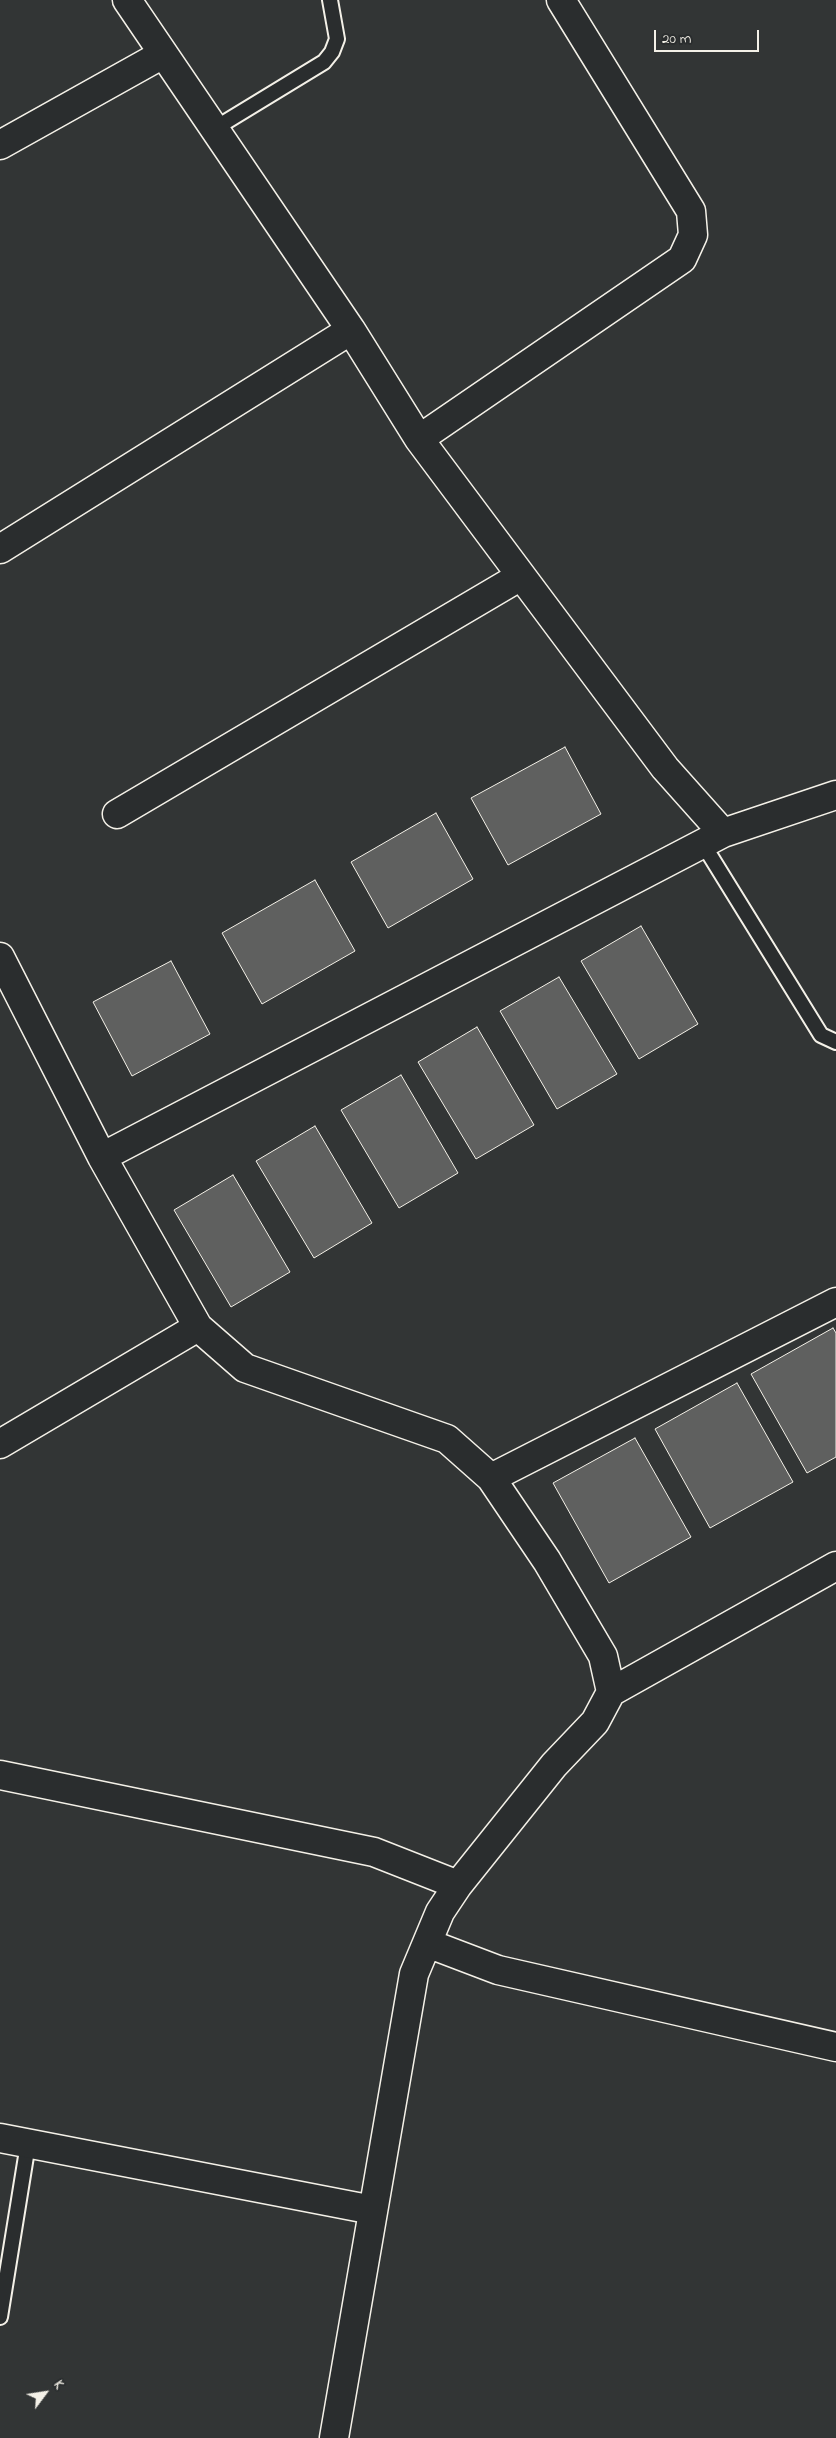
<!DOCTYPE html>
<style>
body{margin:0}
#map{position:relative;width:836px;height:2438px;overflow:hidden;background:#323535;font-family:"Indie Flower",sans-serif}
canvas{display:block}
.north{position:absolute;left:20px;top:2368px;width:50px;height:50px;-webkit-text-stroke:4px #2a2d2e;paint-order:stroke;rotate:59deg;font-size:14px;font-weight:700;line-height:20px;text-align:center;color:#f4f1e8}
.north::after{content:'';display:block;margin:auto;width:18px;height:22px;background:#f4f1e8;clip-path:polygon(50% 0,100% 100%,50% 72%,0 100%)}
.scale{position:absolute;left:654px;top:30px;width:105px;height:22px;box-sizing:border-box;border:2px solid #f4f1e8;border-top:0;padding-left:6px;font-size:15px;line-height:18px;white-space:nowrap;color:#f4f1e8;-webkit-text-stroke:4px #2a2d2e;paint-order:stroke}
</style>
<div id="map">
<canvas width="836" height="2438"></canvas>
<div class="north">K</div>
<div class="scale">20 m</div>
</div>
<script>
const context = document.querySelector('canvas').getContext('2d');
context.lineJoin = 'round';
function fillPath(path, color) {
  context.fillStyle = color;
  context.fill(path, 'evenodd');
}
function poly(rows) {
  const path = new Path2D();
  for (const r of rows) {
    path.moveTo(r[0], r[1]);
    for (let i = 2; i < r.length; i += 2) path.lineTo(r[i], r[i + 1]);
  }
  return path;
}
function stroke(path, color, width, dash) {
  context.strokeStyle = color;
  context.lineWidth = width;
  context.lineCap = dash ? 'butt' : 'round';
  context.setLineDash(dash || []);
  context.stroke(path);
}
const building = poly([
 [565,747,601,814,508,865,471,798,565,747],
 [436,813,473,879,388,928,351,862,436,813],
 [315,880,355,951,262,1004,222,933,315,880],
 [641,926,698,1024,639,1059,581,961,641,926],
 [171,961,210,1034,132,1076,93,1002,171,961],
 [559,977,617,1074,557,1109,500,1011,559,977],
 [477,1027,534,1125,476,1159,418,1062,477,1027],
 [401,1075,458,1173,399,1208,341,1110,401,1075],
 [315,1126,372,1223,314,1258,256,1161,315,1126],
 [233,1175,290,1272,231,1307,174,1210,233,1175],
 [833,1328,836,1333,836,1457,807,1473,751,1374,833,1328],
 [737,1383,793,1482,710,1528,655,1429,737,1383],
 [635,1438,691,1537,609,1583,553,1483,635,1438]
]);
fillPath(building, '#5f605f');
stroke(building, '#f4f1e8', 1);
const service = poly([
 [214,129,324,62,332,52,337,39,330,0],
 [703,844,821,1035,836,1042],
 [0,2317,28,2144]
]);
const minor = poly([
 [127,0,351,330,419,439,665,768,723,833],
 [0,145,163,54],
 [419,439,682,259,693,235,691,211,561,0],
 [0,549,351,330],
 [836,795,723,833,102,1157,198,1327,245,1368,447,1439,491,1478,836,1302],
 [117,814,521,576],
 [0,957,102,1157],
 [0,1444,198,1327],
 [491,1478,547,1561,603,1656,611,1692],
 [0,1775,374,1852,458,1885],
 [427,1943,498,1970,836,2047],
 [0,2138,373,2210],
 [334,2438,414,1974,440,1912,458,1885,554,1765,595,1722,611,1692,836,1566]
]);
stroke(service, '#f4f1e8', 18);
stroke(minor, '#f4f1e8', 31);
stroke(service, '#2a2d2e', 14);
stroke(minor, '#2a2d2e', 28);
</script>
